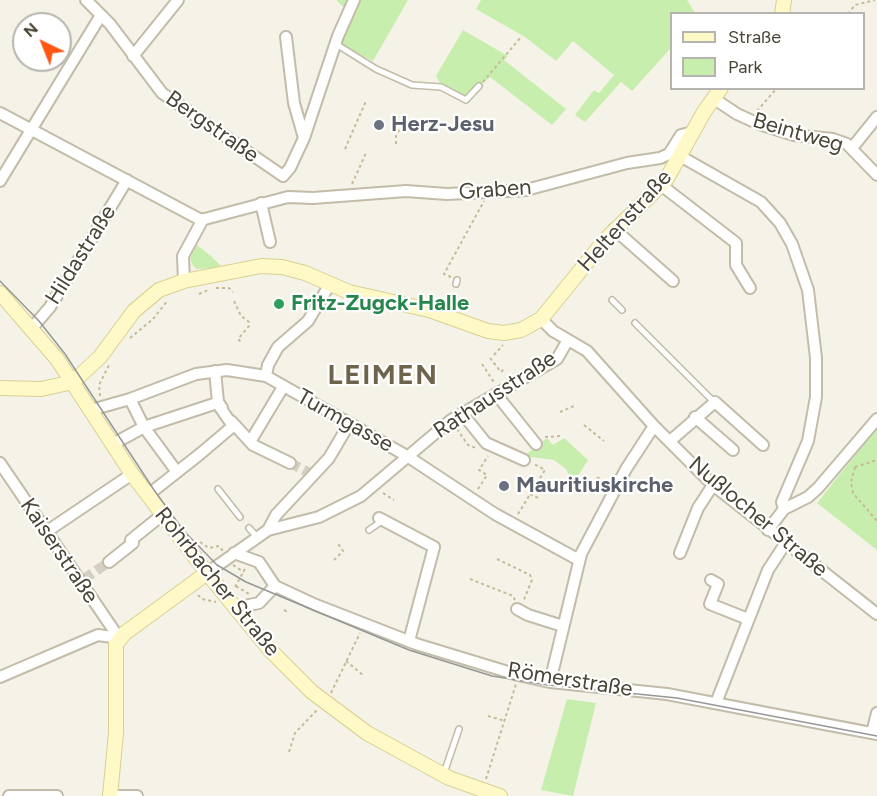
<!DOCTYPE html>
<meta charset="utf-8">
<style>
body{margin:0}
#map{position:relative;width:877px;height:796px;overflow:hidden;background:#f5f3e7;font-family:Figtree,sans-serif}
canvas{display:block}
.legend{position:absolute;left:670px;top:12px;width:195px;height:78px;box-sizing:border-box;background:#fff;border:2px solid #b6b4ae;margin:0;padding:8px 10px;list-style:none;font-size:18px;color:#494435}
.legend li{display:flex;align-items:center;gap:12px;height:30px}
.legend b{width:30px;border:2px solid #b6b4ae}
.north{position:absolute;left:12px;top:12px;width:60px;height:60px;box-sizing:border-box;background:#fff;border:2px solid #b6b4ae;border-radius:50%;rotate:317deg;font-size:16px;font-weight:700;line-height:24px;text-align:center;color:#494435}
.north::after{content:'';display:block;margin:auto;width:21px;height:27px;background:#ff5614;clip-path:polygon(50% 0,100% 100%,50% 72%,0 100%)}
</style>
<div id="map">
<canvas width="877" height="796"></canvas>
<ul class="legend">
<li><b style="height:8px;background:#fff9c7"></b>Straße</li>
<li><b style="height:16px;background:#c7eeac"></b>Park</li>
</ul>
<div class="north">N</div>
</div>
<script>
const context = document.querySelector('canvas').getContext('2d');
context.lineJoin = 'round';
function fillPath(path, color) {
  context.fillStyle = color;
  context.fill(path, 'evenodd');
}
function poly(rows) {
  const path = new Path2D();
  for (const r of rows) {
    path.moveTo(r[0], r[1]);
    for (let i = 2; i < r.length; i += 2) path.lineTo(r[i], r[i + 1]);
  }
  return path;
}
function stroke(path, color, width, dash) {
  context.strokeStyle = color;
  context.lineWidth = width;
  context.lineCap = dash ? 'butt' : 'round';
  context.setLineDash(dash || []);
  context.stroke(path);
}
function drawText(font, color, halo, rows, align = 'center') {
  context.font = font + ' Figtree,sans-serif';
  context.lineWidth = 4.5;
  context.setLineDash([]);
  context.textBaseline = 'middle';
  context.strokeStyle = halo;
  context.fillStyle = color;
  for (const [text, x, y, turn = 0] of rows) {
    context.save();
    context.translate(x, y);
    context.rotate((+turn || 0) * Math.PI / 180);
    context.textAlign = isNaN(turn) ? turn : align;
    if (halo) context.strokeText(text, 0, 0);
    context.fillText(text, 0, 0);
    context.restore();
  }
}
fillPath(poly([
 [336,0,408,0,373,61,338,43,348,11],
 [481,0,687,0,695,13,672,14,671,48,632,91,621,82,585,122,575,115,594,90,599,93,614,75,573,41,556,61,525,37,476,9],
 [463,30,508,56,504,60,566,109,552,125,490,77,466,97,440,83,436,76],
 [197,245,211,256,222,267,197,269,193,266,190,258],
 [877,428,877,550,817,503],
 [547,438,553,445,564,438,588,460,573,484,566,469,554,460,524,456],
 [567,699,596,703,573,796,541,790]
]), '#c7eeac');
stroke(poly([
 [290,463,312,474],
 [84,579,109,562]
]), '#d3d0c3', 10, [10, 5]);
const lane = poly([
 [336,44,376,69,412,85,441,87,466,100,479,86],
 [456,284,457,280],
 [612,300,622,310],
 [444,313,449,300],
 [635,323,714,402],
 [218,489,240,517],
 [249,528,257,537],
 [369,530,382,521],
 [444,773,459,729]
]);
const street = poly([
 [86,0,110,24,162,93,283,176],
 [286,37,294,103,304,138],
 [133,56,178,0],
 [713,98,737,114,759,124,794,135,833,139,847,144,877,175],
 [0,113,201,220,288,197,313,198,406,191,447,194,526,190,627,163,660,158,669,154,681,135,693,132],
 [852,148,877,117],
 [680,156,761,202,780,223,792,244,808,290,816,358,816,397,808,441,782,502,784,509],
 [283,176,290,168,304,138,338,36,354,0],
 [0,181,101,15],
 [661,185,736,243,736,265,750,288],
 [261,203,270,242],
 [614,229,673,281],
 [184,281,183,256,203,219],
 [541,319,553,331,587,351,654,426,713,485,877,614],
 [32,328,50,307,127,180],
 [215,371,218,402,222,408],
 [266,376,268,365,278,347,308,321,330,284],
 [496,394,536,444],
 [91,410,130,399,196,374,227,370,266,376,407,456,495,514,579,560],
 [462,413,486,443,524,460],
 [695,417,733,450],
 [231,421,253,445,290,463],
 [670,441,715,402,763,445],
 [250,442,283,387],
 [113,444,144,427,130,399],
 [0,463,119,638],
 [148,495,200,454,233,426,217,403,144,427,177,472],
 [379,518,434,547,409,641],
 [268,530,276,515,329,458,349,424],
 [768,530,784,509,808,497,818,488,877,419],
 [46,532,132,474],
 [234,553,259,562,275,586,316,605,416,644,518,675,550,682,667,694,877,734],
 [680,553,698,508,713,485],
 [109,562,133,543,131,540,162,515],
 [207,573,268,530,319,517,361,496,451,420,557,359,568,340],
 [711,580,718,584,710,604,748,619],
 [235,608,259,603,275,586],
 [517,609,528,615,563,626],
 [0,677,98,635,119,638],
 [550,682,581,554,626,469,654,426],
 [716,703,768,570,785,544],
 [872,733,877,713],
 [9,796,57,796],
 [109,796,137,796]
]);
const secondary = poly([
 [782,14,784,0],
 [0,293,57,359,132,474,207,573,270,650,312,692,367,733,449,778,500,796],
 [0,388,41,389,73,382,100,357,134,311,159,290,184,281,261,266,282,267,305,273,349,292,429,310,488,331,504,333,521,330,541,319,605,240,666,180,704,112,721,88],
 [110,796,116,733,116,644,125,633,207,573]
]);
stroke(lane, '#c2bca9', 8);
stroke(street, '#c2bca9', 14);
stroke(secondary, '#d9d092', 16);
stroke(poly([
 [848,14,855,5,875,0],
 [483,82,521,37],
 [757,111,777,88],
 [396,144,396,136,406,116],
 [345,149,366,101],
 [352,184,366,153],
 [451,277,444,274,484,201],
 [216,288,229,288,233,292],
 [199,294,208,290],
 [234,301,241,316,249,322,249,326,238,339,242,343],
 [130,338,153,319,168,300],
 [494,355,503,345],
 [490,358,501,372,505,368],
 [482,364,495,384],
 [100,396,99,385,109,365],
 [560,412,574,406],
 [584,425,604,441],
 [457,429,468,445,476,448],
 [545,437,562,436],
 [855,467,851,482,853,493,877,521],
 [855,467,877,460],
 [597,477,606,483],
 [478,489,487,475,479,470,488,456],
 [383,493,394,500],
 [530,494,538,498],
 [518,514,545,470,534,464],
 [200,542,209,548,219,546,223,551],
 [497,559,530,575,532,580,523,602],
 [334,560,343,551,337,542],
 [233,565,244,572],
 [470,579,513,596,515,600],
 [236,586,249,594],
 [235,587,245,569],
 [198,595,202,599,216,602],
 [284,610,288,612],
 [346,661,364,676],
 [331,693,360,633],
 [488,716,505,721],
 [289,752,295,733,318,709],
 [486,779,516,684]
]), '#c5bb98', 2, [3, 3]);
stroke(lane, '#fff', 5);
stroke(street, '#fff', 10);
stroke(secondary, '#fff9c7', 14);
stroke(poly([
 [0,281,39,321,65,354,154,490,183,530,217,565,246,582,409,650,492,676,548,685,677,698,877,736]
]), '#979797', 1.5);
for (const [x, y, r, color] of [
 [379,125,6,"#6b7280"],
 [279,304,6,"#2e9e5b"],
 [504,486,6,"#6b7280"]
]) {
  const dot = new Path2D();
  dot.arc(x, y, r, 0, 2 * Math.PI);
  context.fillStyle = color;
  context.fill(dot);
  stroke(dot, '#fff', 2);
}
drawText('bold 22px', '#5b616d', '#fff', [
 ["Herz-Jesu",391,125],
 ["Mauritiuskirche",516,486]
], 'left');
drawText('22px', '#494435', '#fff', [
 ["Bergstraße",212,127,35],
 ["Beintweg",798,133,16],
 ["Graben",495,190,-4],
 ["Heltenstraße",625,221,-48],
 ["Hildastraße",81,255,-58],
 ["Rathausstraße",495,395,-33],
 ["Turmgasse",345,421,29],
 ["Nußlocher Straße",758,517,40],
 ["Kaiserstraße",59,551,56],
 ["Rohrbacher Straße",217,582,51],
 ["Römerstraße",570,680,9]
]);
drawText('bold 22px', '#27864d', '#fff', [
 ["Fritz-Zugck-Halle",291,304]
], 'left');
context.letterSpacing = '1.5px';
drawText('bold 28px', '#6d644b', '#fff', [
 ["LEIMEN",383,376]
]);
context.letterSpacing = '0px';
</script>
